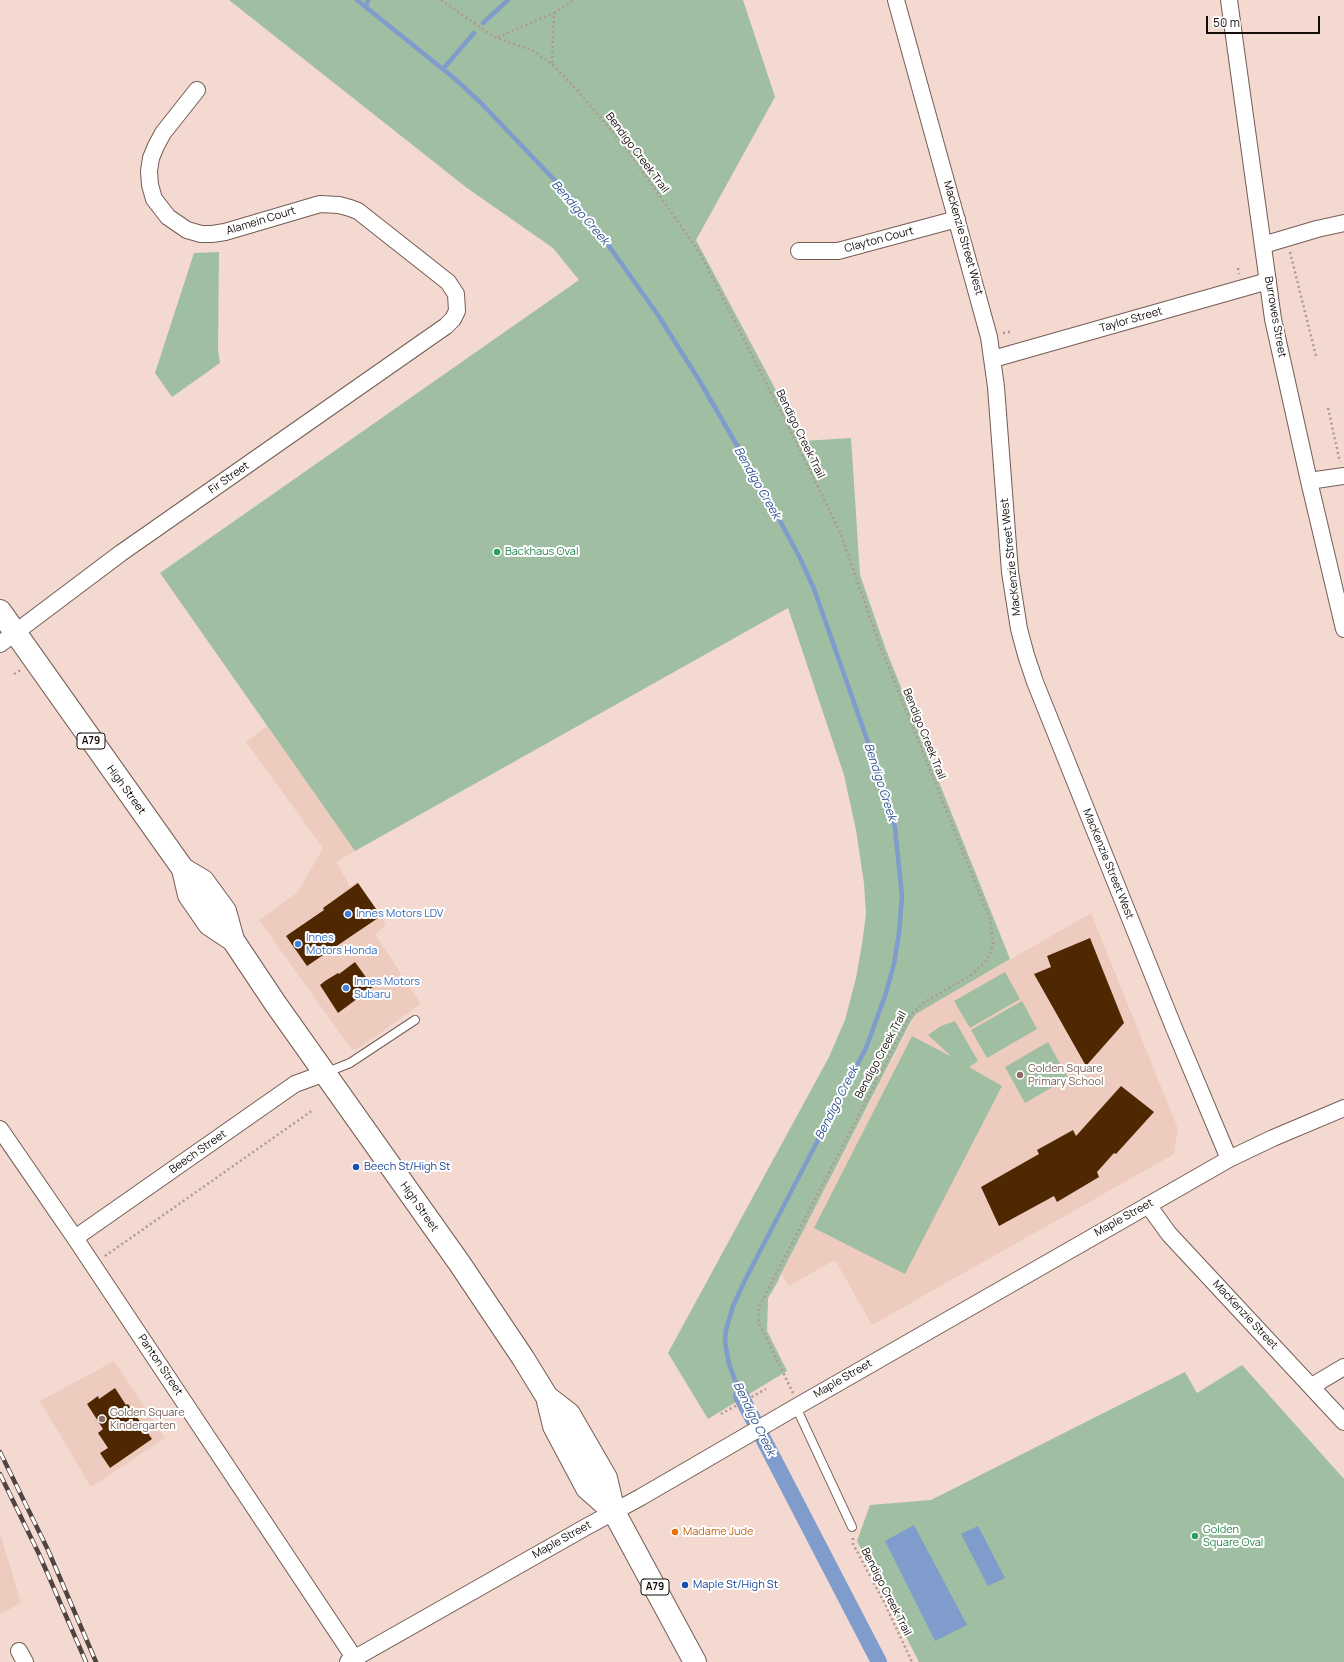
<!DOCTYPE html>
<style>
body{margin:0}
#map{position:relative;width:1344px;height:1662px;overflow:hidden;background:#f3d9d0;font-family:Manrope,sans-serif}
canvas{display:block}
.scale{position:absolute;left:1206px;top:16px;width:114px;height:18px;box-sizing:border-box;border:2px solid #150d0a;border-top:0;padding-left:5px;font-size:12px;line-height:14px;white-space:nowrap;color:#150d0a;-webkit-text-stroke:3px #fff;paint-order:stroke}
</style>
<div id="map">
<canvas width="1344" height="1662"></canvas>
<div class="scale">50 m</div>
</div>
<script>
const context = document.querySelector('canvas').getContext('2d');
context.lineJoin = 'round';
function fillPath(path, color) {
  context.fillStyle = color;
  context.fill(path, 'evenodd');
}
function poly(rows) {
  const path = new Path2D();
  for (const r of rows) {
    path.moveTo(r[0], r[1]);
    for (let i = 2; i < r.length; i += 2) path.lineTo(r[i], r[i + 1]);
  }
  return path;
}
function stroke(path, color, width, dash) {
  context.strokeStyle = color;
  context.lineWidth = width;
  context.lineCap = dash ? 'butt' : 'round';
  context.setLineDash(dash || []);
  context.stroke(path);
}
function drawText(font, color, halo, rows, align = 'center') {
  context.font = font + ' Manrope,sans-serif';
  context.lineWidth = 4;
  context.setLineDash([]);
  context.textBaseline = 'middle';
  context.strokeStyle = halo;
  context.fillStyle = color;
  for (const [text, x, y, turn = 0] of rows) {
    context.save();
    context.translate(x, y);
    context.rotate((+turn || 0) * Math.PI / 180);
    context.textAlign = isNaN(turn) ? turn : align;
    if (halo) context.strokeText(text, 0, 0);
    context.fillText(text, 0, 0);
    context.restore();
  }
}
fillPath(poly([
 [267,726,355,851,336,862,350,886,357,882,386,925,375,934,421,1004,359,1048,352,1050,259,920,298,892,323,848,246,742],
 [1091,913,1178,1129,1174,1154,872,1325,835,1260,789,1286,781,1274,916,1014],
 [114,1361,165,1438,91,1487,40,1401],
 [0,1533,21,1603,0,1614]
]), '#edccbf');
fillPath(poly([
 [229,0,743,0,775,97,696,240,803,441,851,438,860,575,886,650,1010,959,916,1014,911,1021,781,1274,777,1283,768,1298,767,1331,787,1371,708,1419,668,1353,829,1057,845,1020,856,978,862,944,866,914,864,883,856,830,844,775,788,608,355,851,160,573,579,280,553,248,467,188],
 [219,252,218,350,220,363,172,397,155,373,194,253],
 [1005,972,1020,999,970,1028,954,1001],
 [1022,1001,1037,1029,987,1058,971,1030],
 [955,1021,978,1061,969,1067,1002,1086,905,1274,814,1228,912,1036,952,1057,928,1035,941,1026],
 [1048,1042,1068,1078,1025,1103,1005,1067],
 [1242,1365,1344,1479,1344,1662,919,1662,857,1541,870,1505,931,1500,1185,1372,1197,1393]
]), '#a0bea1');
fillPath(poly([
 [914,1525,967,1625,935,1641,885,1541],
 [978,1526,1005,1578,988,1586,961,1534]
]), '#7f9ccc');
stroke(poly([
 [357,0,454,78,480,102,565,191,594,225,658,315,699,380,767,497,800,558,814,589,888,799,895,828,902,896,899,933,894,964,885,996,866,1048,745,1280,733,1306,726,1330,725,1342,729,1364,741,1396],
 [366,7,368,0],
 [483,23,508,0],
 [443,69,474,33]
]), '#7f9ccc', 4.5);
stroke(poly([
 [741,1396,879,1662]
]), '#7f9ccc', 16);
fillPath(poly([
 [358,883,381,916,307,966,286,936,324,910,323,908],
 [1090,938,1124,1023,1086,1066,1034,974,1051,967,1047,956],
 [355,962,373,987,338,1013,320,985,325,981,338,973,339,974],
 [1121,1086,1154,1112,1116,1154,1114,1153,1097,1172,1099,1177,1057,1202,1054,1196,999,1226,981,1187,1039,1154,1037,1150,1073,1130,1076,1136],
 [115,1388,126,1405,128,1404,152,1439,110,1468,100,1453,108,1448,98,1433,103,1429,87,1404,98,1396,99,1399]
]), '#4f2700');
const service = poly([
 [325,1073,350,1063,415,1020],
 [796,1407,852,1527]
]);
const minor = poly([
 [896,0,989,337,996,387,1010,572,1019,629,1026,655,1035,682,1174,1028,1229,1159],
 [1229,0,1273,319,1309,481,1344,629],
 [1263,245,1317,229,1344,223],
 [799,251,838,251,957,219],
 [993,359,1268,281],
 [1309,481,1344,476],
 [0,644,121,553,446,326,453,319,457,311,456,294,448,282,358,211,350,208,339,205,320,204,225,232,212,234,201,234,187,230,168,217,154,199,150,185,149,171,151,158,156,146,163,133,197,90],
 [0,1129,75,1238,357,1662],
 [1148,1205,1169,1234,1344,1422],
 [75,1238,295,1084,325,1073],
 [1312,1386,1344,1367],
 [19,1651,25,1662],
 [348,1662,586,1527,641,1497,796,1407,1229,1159,1273,1138,1344,1108]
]);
const trunk = poly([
 [0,611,183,869,189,895,209,924,233,940],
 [183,869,203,881,225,911,233,940,275,1003,460,1264,523,1358,547,1397,554,1426,587,1488,614,1512],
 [547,1397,569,1414,606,1478,614,1512,695,1662]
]);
stroke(service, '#745d55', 10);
stroke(minor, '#745d55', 18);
stroke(trunk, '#745d55', 24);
stroke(poly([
 [441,0,484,30,497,38,532,50,552,64,578,91,626,148,695,246,706,265,783,416,840,532,880,646,990,919,993,943,991,951,987,960,970,976,923,1003,910,1016,760,1305,758,1312,759,1323,793,1393],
 [498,37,554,13],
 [552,63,554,13,574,0],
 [1290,252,1316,356],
 [1238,268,1239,274],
 [1003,333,1010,332],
 [1328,408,1340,462],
 [14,674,21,670],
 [105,1256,313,1110],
 [721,1414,766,1389],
 [853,1538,853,1544,884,1602,912,1662]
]), '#ae9992', 2.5, [2, 3]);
stroke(service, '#fff', 8);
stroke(minor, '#fff', 16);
stroke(trunk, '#fff', 22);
const rail = poly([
 [0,1452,48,1550,96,1662],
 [0,1474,39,1554,86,1662]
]);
stroke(rail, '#51443f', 4.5);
stroke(rail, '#fff', 3, [9]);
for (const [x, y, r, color] of [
 [497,552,4,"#2e9e5b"],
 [348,914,4,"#3f7fe0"],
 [298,944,4,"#3f7fe0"],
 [346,988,4,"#3f7fe0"],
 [1020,1075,4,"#8d6e63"],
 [356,1167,4,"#1a4fb4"],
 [102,1419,4,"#8d6e63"],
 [675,1532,4,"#e8710a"],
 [1195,1536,4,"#2e9e5b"],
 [685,1585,4,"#1a4fb4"]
]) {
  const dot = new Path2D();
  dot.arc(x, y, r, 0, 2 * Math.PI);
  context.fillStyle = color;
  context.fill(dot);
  stroke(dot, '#fff', 1.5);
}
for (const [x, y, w] of [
 [91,741,28],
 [655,1587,28]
]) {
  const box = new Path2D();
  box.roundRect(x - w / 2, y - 8, w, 16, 3);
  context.fillStyle = '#fff';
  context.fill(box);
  stroke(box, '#150d0a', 1);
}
drawText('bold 10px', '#150d0a', null, [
 ["A79",91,741],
 ["A79",655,1587]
]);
drawText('11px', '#150d0a', '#fff', [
 ["Bendigo Creek Trail",637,153,53],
 ["Alamein Court",261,221,-17],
 ["MacKenzie Street West",963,238,74],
 ["Clayton Court",879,240,-15],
 ["Burrowes Street",1275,317,80],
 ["Taylor Street",1131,320,-16],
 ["Bendigo Creek Trail",800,434,64],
 ["Fir Street",229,478,-35],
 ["MacKenzie Street West",1011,557,-96],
 ["Bendigo Creek Trail",924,734,68],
 ["High Street",126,790,54],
 ["MacKenzie Street West",1108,864,68],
 ["Bendigo Creek Trail",881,1055,-62],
 ["Beech Street",198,1152,-35],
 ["High Street",419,1207,55],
 ["Maple Street",1124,1218,-29],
 ["MacKenzie Street",1245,1315,47],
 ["Panton Street",160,1365,56],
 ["Maple Street",843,1379,-30],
 ["Maple Street",562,1540,-29],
 ["Bendigo Creek Trail",886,1592,63]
]);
drawText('11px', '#27864d', '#fff', [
 ["Backhaus Oval",505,552],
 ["Golden",1203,1530],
 ["Square Oval",1203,1543]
], 'left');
drawText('11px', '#366cbe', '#fff', [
 ["Innes Motors LDV",356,914],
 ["Innes",306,938],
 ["Motors Honda",306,951],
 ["Innes Motors",354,982],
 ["Subaru",354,995]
], 'left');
drawText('11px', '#785e54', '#fff', [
 ["Golden Square",1028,1069],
 ["Primary School",1028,1082],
 ["Golden Square",110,1413],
 ["Kindergarten",110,1426]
], 'left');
drawText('11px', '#164399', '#fff', [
 ["Beech St/High St",364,1167],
 ["Maple St/High St",693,1585]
], 'left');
drawText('11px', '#c56008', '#fff', [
 ["Madame Jude",683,1532]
], 'left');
drawText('italic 12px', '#2f5490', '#fff', [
 ["Bendigo Creek",580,213,49],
 ["Bendigo Creek",757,483,60],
 ["Bendigo Creek",880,782,72],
 ["Bendigo Creek",837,1103,-63],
 ["Bendigo Creek",754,1419,64]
]);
</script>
